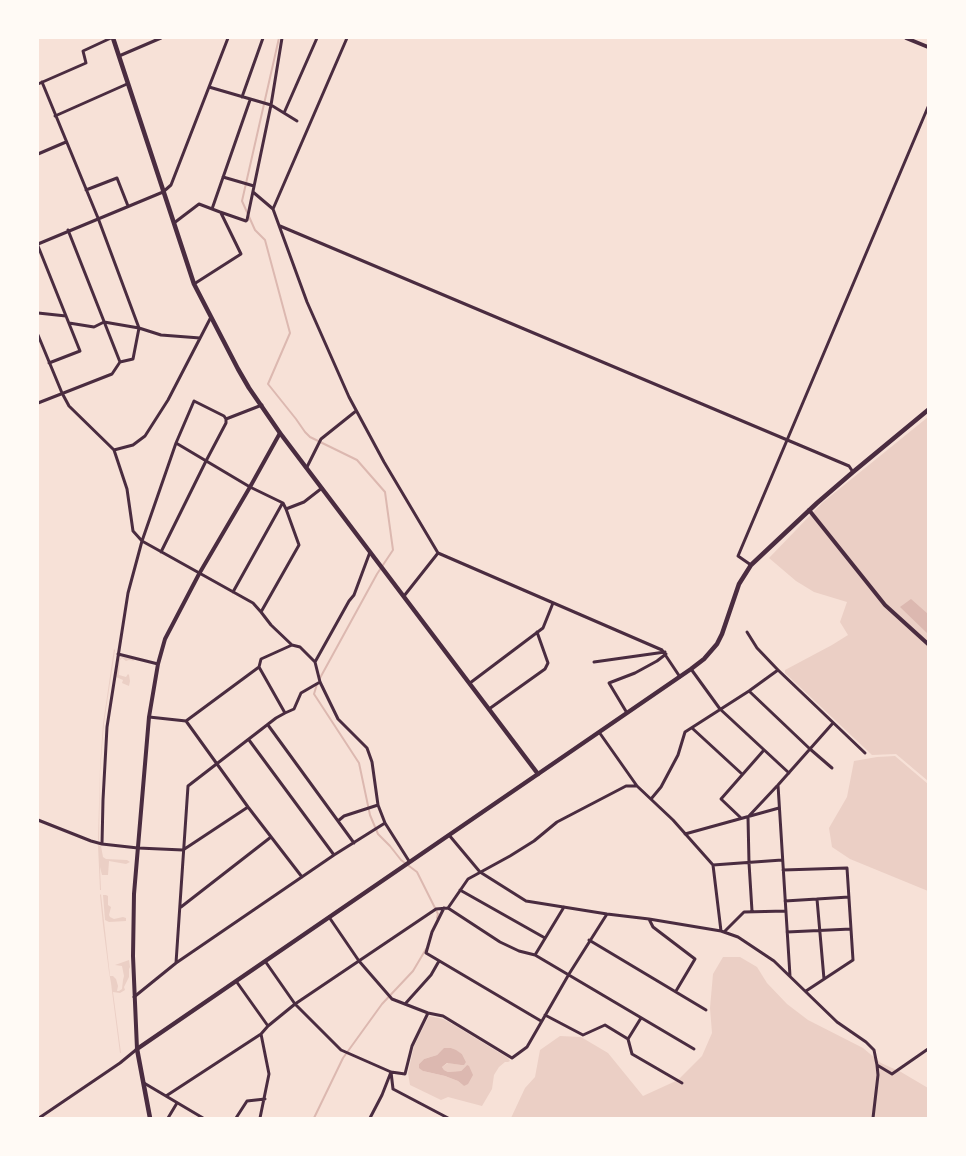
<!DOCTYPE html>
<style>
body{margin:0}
#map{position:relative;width:966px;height:1156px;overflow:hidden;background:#f7e1d7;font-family:"Public Sans",sans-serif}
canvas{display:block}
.frame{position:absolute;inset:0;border:39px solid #fffaf5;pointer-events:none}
</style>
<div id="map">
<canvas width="966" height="1156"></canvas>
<div class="frame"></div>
</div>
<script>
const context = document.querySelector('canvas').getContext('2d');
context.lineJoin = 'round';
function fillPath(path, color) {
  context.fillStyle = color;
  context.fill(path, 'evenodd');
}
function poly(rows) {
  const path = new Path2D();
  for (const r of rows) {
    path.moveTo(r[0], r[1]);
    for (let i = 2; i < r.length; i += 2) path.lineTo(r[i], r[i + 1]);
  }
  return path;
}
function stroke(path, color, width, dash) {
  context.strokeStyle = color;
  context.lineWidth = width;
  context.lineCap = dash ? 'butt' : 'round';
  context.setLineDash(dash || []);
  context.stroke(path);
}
fillPath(poly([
 [928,417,928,781,896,754,872,755,785,673,785,670,832,645,848,635,840,622,847,602,814,592,796,581,769,558,822,503],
 [114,649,115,650,104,723,100,772,99,840,98,841,100,768,103,724],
 [122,657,133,659,134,661,129,660,126,661,122,658,120,660,119,675,126,677,128,674,129,675,130,681,129,686,122,683,123,680,116,677,119,659],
 [895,756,928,784,928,891,850,859,832,847,829,828,847,797,854,761,877,757],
 [98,845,101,846,103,857,106,859,127,860,130,862,126,864,109,861,108,875,102,875,100,867,101,890,100,890],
 [101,894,110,976,113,976,116,979,118,986,117,991,119,991,122,989,123,980,124,976,122,966,115,965,129,960,130,967,129,969,129,977,124,987,125,990,120,993,113,992,121,1053,120,1053,112,991,111,983,109,972,103,925,100,895],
 [103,895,106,895,108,896,108,905,111,907,109,915,110,917,114,919,123,917,126,918,126,921,109,922,105,920],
 [723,957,740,957,757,967,767,983,787,1004,808,1020,863,1048,881,1063,901,1072,928,1088,928,1118,511,1118,525,1088,535,1077,540,1050,560,1036,581,1037,608,1053,643,1096,678,1080,702,1056,712,1033,710,1008,713,974],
 [429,1016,443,1019,454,1025,508,1058,510,1061,508,1062,505,1062,499,1067,494,1075,492,1089,482,1106,448,1097,441,1100,410,1085,408,1073,414,1046],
 [445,1048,451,1048,462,1054,466,1062,461,1065,448,1063,442,1067,444,1070,448,1072,461,1071,467,1065,464,1086,458,1081,445,1076,423,1071,419,1064,424,1059,437,1055]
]), '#ebcfc5');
fillPath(poly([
 [911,599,928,614,928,634,900,607],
 [444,1048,451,1048,456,1050,462,1054,466,1062,464,1065,461,1065,447,1063,442,1067,444,1070,448,1072,461,1071,467,1065,469,1066,473,1075,468,1084,464,1086,458,1081,445,1076,423,1071,419,1068,419,1064,424,1059,437,1055]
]), '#dcb8b0');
stroke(poly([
 [279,38,242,201,255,230,265,240,290,333,268,384,296,419,305,432,310,437,357,460,385,492,393,550,377,574,320,678],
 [317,684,314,694,359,763,370,815,378,834,390,846,401,860,417,872,438,914,437,918],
 [314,1118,343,1058,382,1004,413,971,426,949]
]), '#dcb8b0', 2);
stroke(poly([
 [119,56,161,38],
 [38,84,86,63,83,51,111,38],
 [209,87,271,105,297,121],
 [242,97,263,38],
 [284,113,317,38],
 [55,116,127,84],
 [38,154,66,142],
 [223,177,254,186],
 [86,190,117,178,128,206],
 [253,192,273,209,307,302,349,397,384,462,438,553,662,650,680,677],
 [212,209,250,100],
 [273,209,347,38],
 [174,223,199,204,220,212,246,221,247,220,271,105,282,38],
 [280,226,849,466,853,472],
 [68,230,120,362],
 [38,244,163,192,171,185,228,38],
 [38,246,80,351,49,363],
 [194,284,241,254,221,213],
 [38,313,66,316],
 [69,323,94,327,104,322,139,328,161,335,200,338],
 [38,335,62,393,69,406,114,450,127,489,133,531,142,541,253,603,261,612,271,625,292,645,300,647,315,662],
 [38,403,112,374,120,362,133,359,139,328,98,218,42,82],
 [226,419,262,405],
 [176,443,250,487,283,503,286,509,299,545,261,612],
 [114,450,133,445,145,436,168,400,211,317],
 [307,467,321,439,356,411],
 [286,509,304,502,322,488],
 [370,552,354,595,349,601,315,662,320,682,338,719,367,748,372,762,378,805,385,823,409,861],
 [751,565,738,556,928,107],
 [233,592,282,504],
 [404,596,438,553],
 [747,632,757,648,778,670,865,753],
 [118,654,158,664],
 [594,662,665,652],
 [691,669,720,709,789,773],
 [470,683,543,628,553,603],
 [749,691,810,749,832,768],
 [489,709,545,669,548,663,537,632],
 [285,713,294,709,301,693,320,682],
 [627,713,609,683,635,673,657,661,666,654],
 [149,717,186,721,259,667,261,659,292,645],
 [186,721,248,807,302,877],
 [268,725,354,843],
 [692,728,742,774],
 [599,732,637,786,673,820,713,865,721,931],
 [249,740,334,855],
 [651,799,661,787,678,755,685,732,749,691,778,670],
 [741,818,721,799,764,750],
 [38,820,91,841,102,844,138,848,183,850,248,807],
 [338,821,344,816,378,805],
 [685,834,779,808],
 [449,835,480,872,526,901,607,914,649,919,721,931,738,937,774,961,837,1022,866,1042,874,1050,877,1065,878,1075,873,1118],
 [102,844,103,800,107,727,128,593,142,541,176,443,194,401,224,416,226,419,226,423,206,461,161,552],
 [713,865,782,860],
 [783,870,847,868,853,960,806,991],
 [460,890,545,938],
 [817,899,824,979],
 [785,901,849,897],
 [181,907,271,837],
 [444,908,432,932,426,953,541,1021],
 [448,908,468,879,510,856,534,841,557,822,626,786,637,786],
 [752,911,749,863,748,817,777,786],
 [329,917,359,961,392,999,428,1013,443,1016,512,1058,527,1047,569,974,607,914],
 [649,919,653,927,695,959,676,991],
 [725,931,744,912,786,911],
 [787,932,851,929],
 [589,940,706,1010],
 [535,955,564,907],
 [265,961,295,1004,341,1050,391,1072,405,1074,412,1046,428,1013],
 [176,963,188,786,276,718,285,713,259,667],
 [790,976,778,785,833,723],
 [236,981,268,1026],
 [134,997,176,963,334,855,385,823],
 [405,1004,431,975,439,961],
 [545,1015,583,1035,605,1025,628,1039,632,1054,682,1083],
 [628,1039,641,1018],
 [877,1065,892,1074,928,1049],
 [391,1072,393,1089,448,1118],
 [144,1083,203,1118],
 [166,1096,261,1034,268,1026,295,1004,436,909,448,908,500,942,519,951,535,955,694,1049],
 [39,1118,120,1063,137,1049],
 [168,1118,177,1103],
 [236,1118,247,1101,265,1099],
 [260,1118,269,1074,261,1034],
 [370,1118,382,1095,391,1072]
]), '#4a2c40', 3);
stroke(poly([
 [906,38,928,47],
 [809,510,885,605,928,644],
 [137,1049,133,956,134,894,149,717,158,664,165,639,199,574,250,487,280,433]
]), '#4a2c40', 4);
stroke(poly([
 [538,774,691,669,704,659,717,644,722,634,739,584,751,565,817,503,853,472,928,410]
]), '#4a2c40', 4.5);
stroke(poly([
 [113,38,194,284,238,369,249,388,280,433,538,774,137,1049,150,1118]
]), '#4a2c40', 4.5);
</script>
